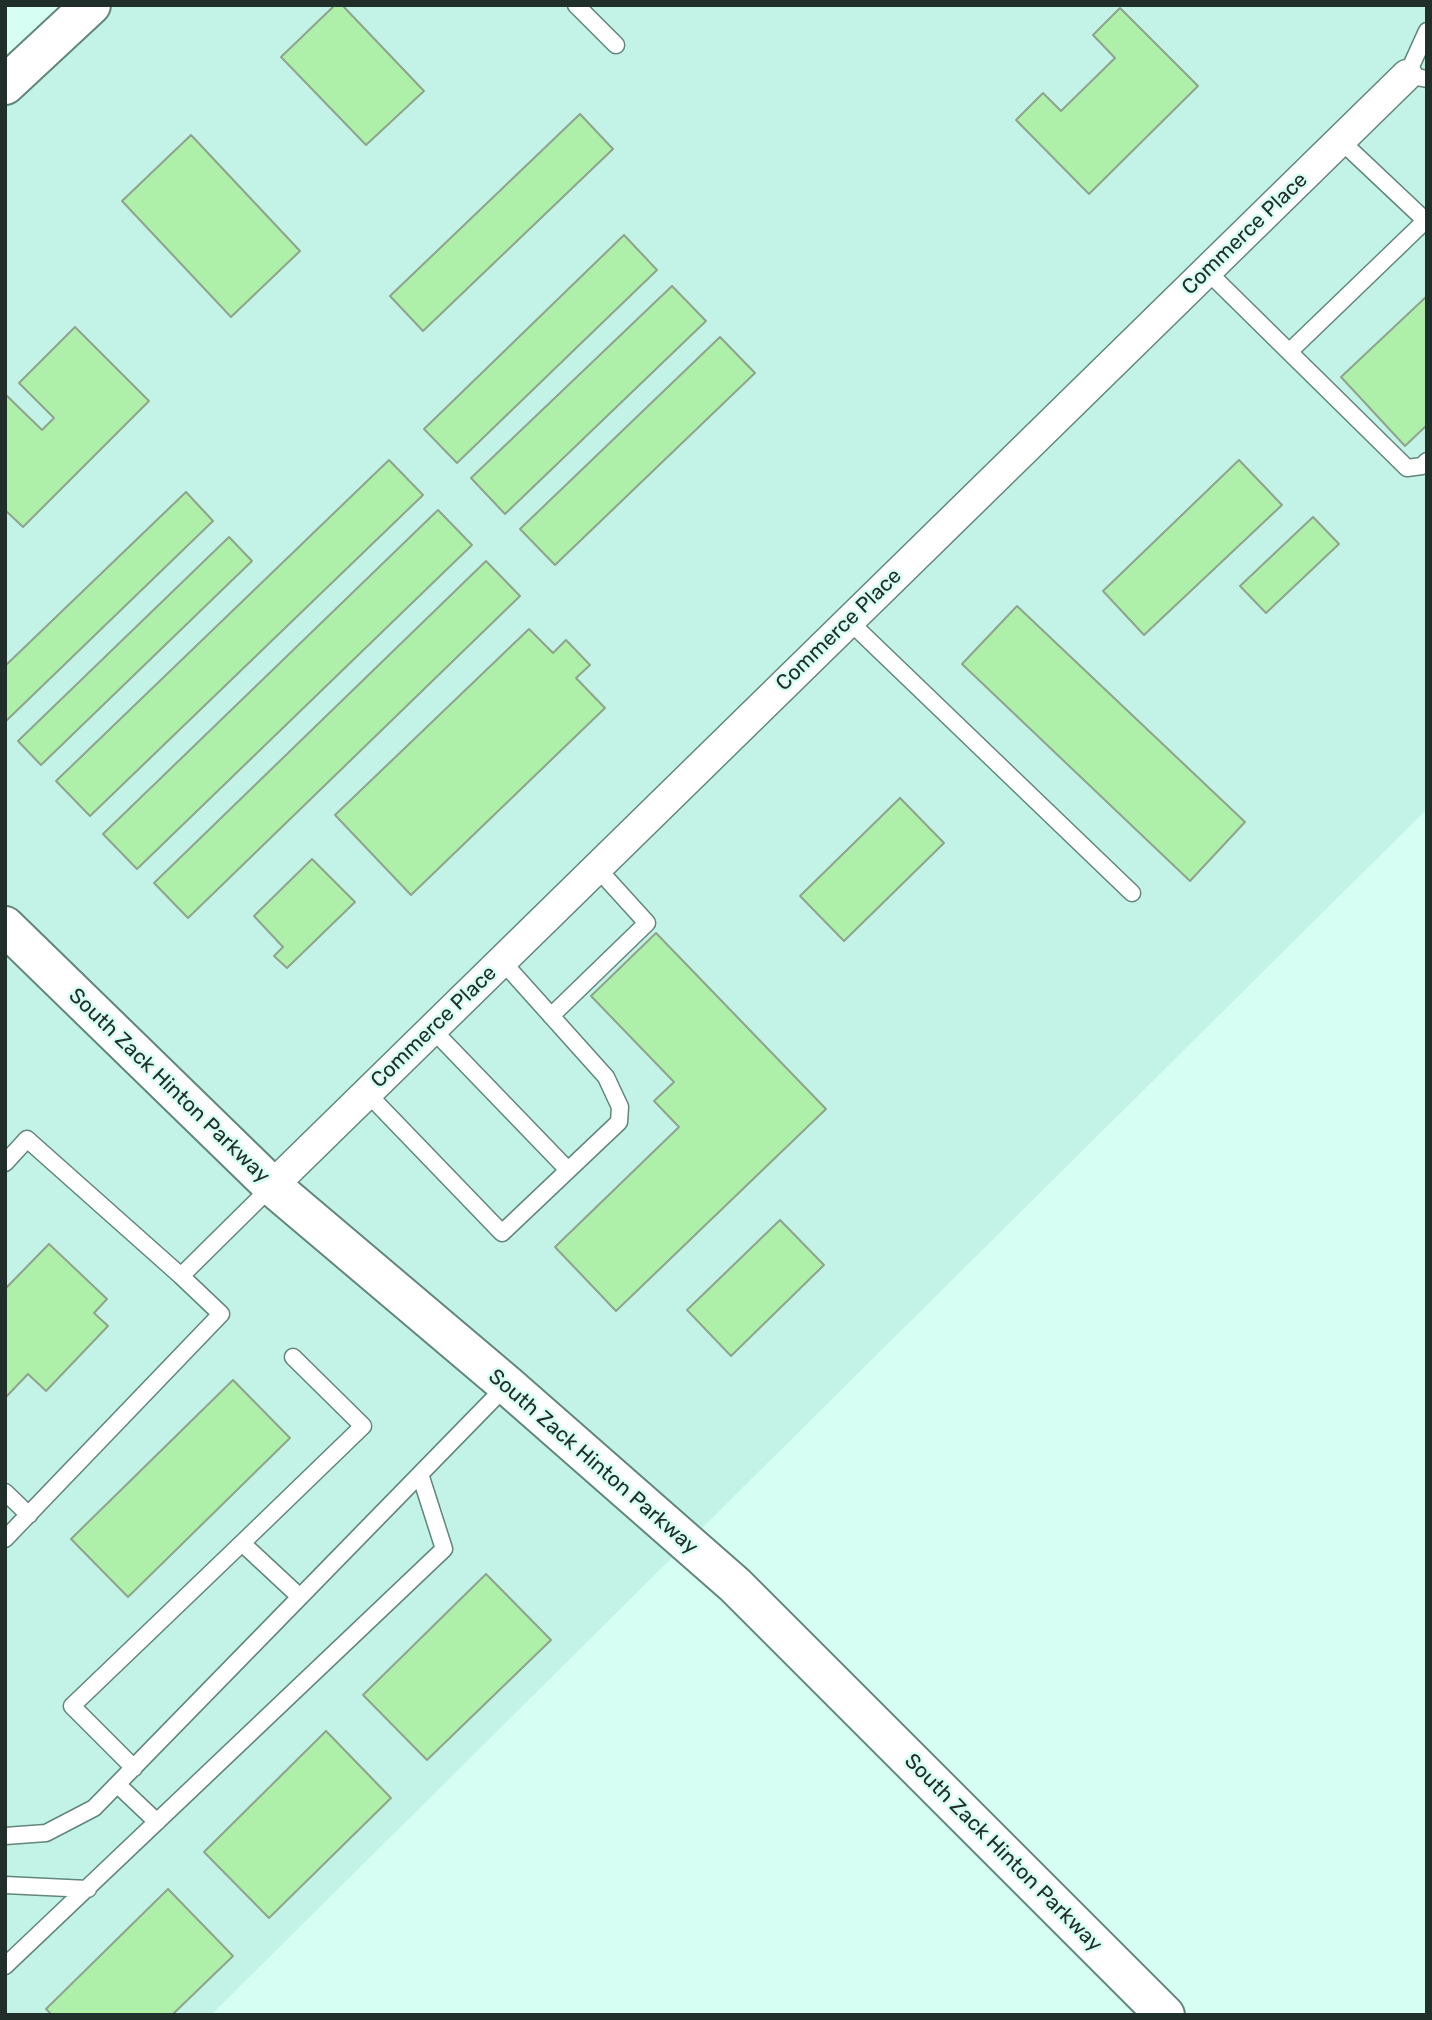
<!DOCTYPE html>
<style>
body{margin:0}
#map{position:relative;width:1432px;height:2020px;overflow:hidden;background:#d7fef3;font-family:Rubik,sans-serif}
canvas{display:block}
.frame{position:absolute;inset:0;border:7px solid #212f2b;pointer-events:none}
</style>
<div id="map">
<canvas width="1432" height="2020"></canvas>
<div class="frame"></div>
</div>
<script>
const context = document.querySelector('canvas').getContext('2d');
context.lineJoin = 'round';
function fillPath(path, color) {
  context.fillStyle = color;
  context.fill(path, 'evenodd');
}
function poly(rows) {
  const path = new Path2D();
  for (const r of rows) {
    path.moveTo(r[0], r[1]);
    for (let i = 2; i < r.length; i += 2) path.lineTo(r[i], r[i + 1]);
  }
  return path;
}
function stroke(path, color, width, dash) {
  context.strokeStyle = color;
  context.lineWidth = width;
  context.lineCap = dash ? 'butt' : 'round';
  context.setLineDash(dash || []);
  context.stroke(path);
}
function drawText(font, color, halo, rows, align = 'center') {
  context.font = font + ' Rubik,sans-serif';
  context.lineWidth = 5;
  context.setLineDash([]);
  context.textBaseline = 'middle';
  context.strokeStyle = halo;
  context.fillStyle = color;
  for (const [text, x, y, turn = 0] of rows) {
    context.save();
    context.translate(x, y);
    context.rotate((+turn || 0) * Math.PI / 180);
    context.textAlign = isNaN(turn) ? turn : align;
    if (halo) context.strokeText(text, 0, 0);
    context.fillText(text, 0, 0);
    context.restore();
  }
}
fillPath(poly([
 [95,5,1427,5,1427,809,211,2015,5,2015,5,91]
]), '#c3f3e6');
const building = poly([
 [335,5,342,5,424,91,366,145,281,57,335,5],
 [1120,8,1198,86,1089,194,1016,120,1043,93,1061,111,1115,58,1093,35,1120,8],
 [580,114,613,149,423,331,390,296,580,114],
 [191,135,300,251,231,317,122,201,191,135],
 [624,235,657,270,457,463,424,429,624,235],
 [672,286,706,321,505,514,471,478,672,286],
 [1427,296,1427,425,1405,446,1341,377,1427,296],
 [75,327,149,401,23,527,5,510,5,394,42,430,54,418,19,383,75,327],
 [720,337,755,373,555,565,520,529,720,337],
 [389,460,423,495,90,816,56,781,389,460],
 [1239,460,1282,505,1144,635,1103,591,1239,460],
 [186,492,213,521,5,722,5,666,186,492],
 [438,510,472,545,137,869,103,834,438,510],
 [1313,517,1339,544,1266,613,1240,586,1313,517],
 [229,537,252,561,41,765,18,741,229,537],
 [486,561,520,596,188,918,154,883,486,561],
 [1017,606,1245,822,1190,881,962,664,1017,606],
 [529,629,553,653,566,640,590,665,576,678,605,708,411,895,335,815,529,629],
 [900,798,944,843,844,941,800,896,900,798],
 [312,859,355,902,287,968,274,956,283,947,254,916,312,859],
 [656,933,826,1109,616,1311,555,1247,679,1127,654,1101,674,1082,591,996,656,933],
 [780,1220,824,1265,731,1356,687,1310,780,1220],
 [49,1244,107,1299,94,1313,108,1326,46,1391,28,1374,5,1398,5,1289,49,1244],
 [233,1380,290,1438,128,1597,71,1539,233,1380],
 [486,1574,551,1640,427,1760,363,1695,486,1574],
 [326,1731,391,1798,269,1918,204,1852,326,1731],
 [168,1889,233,1956,172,2015,52,2015,46,2009,168,1889]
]);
fillPath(building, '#aeefaa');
stroke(building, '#8ea48c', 2);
const lane = poly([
 [576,5,616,45],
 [1427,31,1407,75,1427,79],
 [1340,140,1427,222],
 [1207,271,1407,468,1422,466,1427,461],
 [1289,352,1425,221],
 [849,621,1132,893],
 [551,1016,647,923,597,868],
 [432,1029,568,1170],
 [367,1093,502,1233,619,1122,620,1107,606,1077,502,961],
 [5,1163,27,1139,181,1276,221,1314,5,1539],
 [181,1276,272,1186],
 [293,1357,363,1426,242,1543,300,1597],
 [5,1492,29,1515],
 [134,1768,72,1706,242,1543],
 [118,1785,157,1822],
 [5,1836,46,1833,94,1808,507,1385],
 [5,1885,88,1889],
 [5,1966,444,1549,420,1474]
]);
const street = poly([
 [272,1186,1407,75]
]);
const secondary = poly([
 [5,85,91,5],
 [5,926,272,1186,507,1385,735,1585,1165,2015]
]);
stroke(lane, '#62857c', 19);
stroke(street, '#62857c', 33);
stroke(secondary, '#62857c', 42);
stroke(lane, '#fff', 16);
stroke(street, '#fff', 30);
stroke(secondary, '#fff', 38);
drawText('21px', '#212f2b', '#d7fef3', [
 ["Commerce Place",1245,234,-44],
 ["Commerce Place",839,630,-44],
 ["Commerce Place",434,1027,-44],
 ["South Zack Hinton Parkway",169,1086,44],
 ["South Zack Hinton Parkway",593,1462,41],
 ["South Zack Hinton Parkway",1003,1853,45]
]);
</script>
